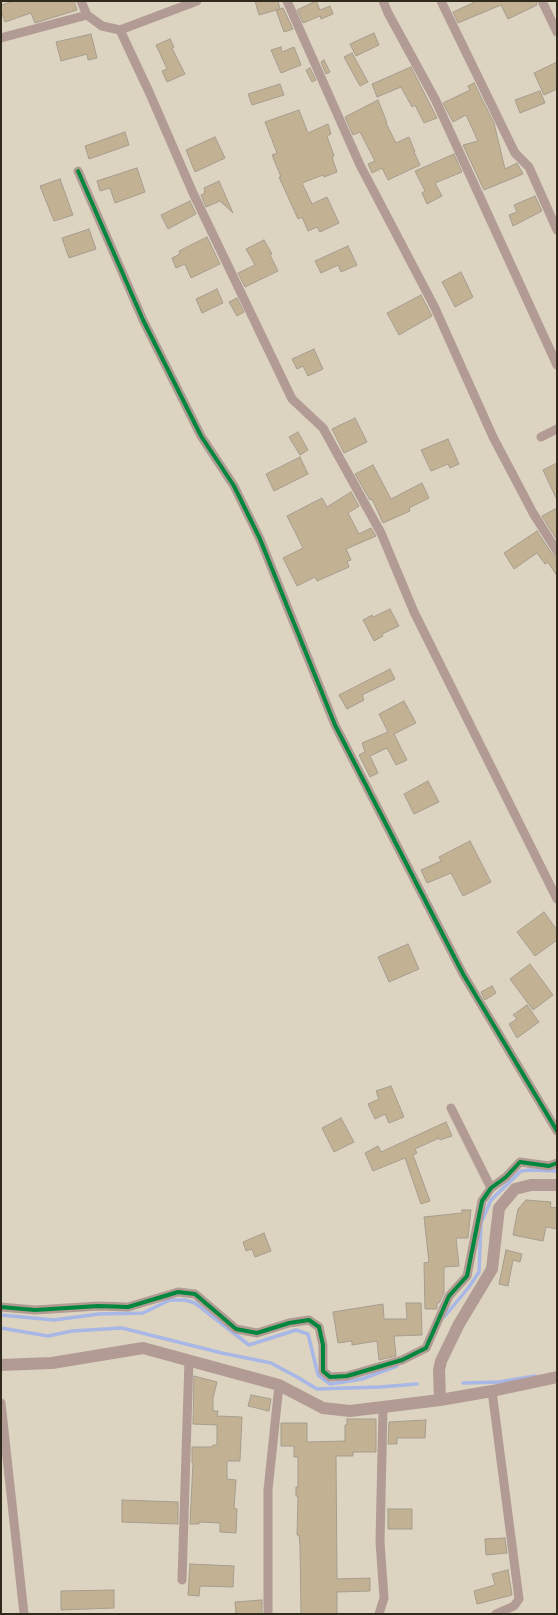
<!DOCTYPE html>
<style>
body{margin:0}
#map{position:relative;width:558px;height:1615px;overflow:hidden;background:#dcd4c0;font-family:"Nunito Sans",sans-serif}
canvas{display:block}
.frame{position:absolute;inset:0;border:2px solid #302a1c;pointer-events:none}
</style>
<div id="map">
<canvas width="558" height="1615"></canvas>
<div class="frame"></div>
</div>
<script>
const context = document.querySelector('canvas').getContext('2d');
context.lineJoin = 'round';
function poly(rows) {
  const path = new Path2D();
  for (const r of rows) {
    path.moveTo(r[0], r[1]);
    for (let i = 2; i < r.length; i += 2) path.lineTo(r[i], r[i + 1]);
  }
  return path;
}
function stroke(path, color, width, dash) {
  context.strokeStyle = color;
  context.lineWidth = width;
  context.lineCap = dash ? 'butt' : 'round';
  context.setLineDash(dash || []);
  context.stroke(path);
}
function fillPath(path, color) {
  context.fillStyle = color;
  context.fill(path, 'evenodd');
}
stroke(poly([
 [1,1315,54,1320,99,1314,143,1313,170,1300,185,1300,195,1303,249,1345,296,1330,308,1334,318,1375,330,1384,362,1379,397,1366],
 [444,1317,469,1287,479,1272,481,1223,491,1200,521,1171,530,1170,557,1171],
 [1,1328,48,1336,72,1331,122,1328,222,1353,271,1363,297,1377,317,1389,380,1387,417,1384],
 [463,1383,499,1382,535,1376]
]), '#a8b7e6', 3.5);
const building = poly([
 [14,1,74,1,77,10,35,23,31,13,5,22,1,11,1,5,14,1],
 [255,1,278,1,280,9,283,8,293,29,284,32,276,10,280,9,259,15,255,1],
 [316,1,320,10,330,6,333,14,321,19,320,16,303,23,297,10,316,1],
 [472,1,536,1,537,5,508,19,501,5,458,23,453,12,473,3,472,1],
 [374,33,379,45,356,56,350,44,374,33],
 [91,34,97,58,88,60,87,54,61,61,56,42,91,34],
 [170,39,174,47,172,48,185,74,167,82,162,71,167,69,156,45,170,39],
 [281,47,282,52,294,47,301,65,281,73,271,50,281,47],
 [352,53,368,82,360,86,344,57,352,53],
 [324,60,330,72,326,74,321,62,324,60],
 [557,62,557,89,544,95,534,73,557,62],
 [411,67,437,118,424,123,415,105,412,107,401,87,377,97,372,84,411,67],
 [310,68,316,80,312,82,306,70,310,68],
 [474,83,494,123,505,169,517,163,523,174,484,190,463,145,478,141,466,115,453,122,443,103,470,90,468,86,474,83],
 [280,84,284,95,252,105,248,94,280,84],
 [540,91,545,103,520,113,515,100,540,91],
 [378,100,387,123,386,123,396,143,409,137,415,152,414,152,420,165,388,180,382,168,372,173,368,164,375,161,360,132,353,135,345,117,378,100],
 [299,110,308,133,328,124,331,134,327,136,334,156,332,157,337,172,324,177,323,175,302,183,312,204,327,197,339,223,320,232,317,227,308,231,302,217,298,219,279,177,281,177,272,155,277,153,265,122,299,110],
 [125,132,129,145,89,159,85,146,125,132],
 [215,137,225,158,195,172,186,150,215,137],
 [454,154,462,172,435,183,442,196,427,204,422,193,425,191,415,171,454,154],
 [137,168,145,192,115,203,110,188,100,191,97,181,137,168],
 [60,179,73,215,54,221,40,186,60,179],
 [219,181,233,213,220,201,206,207,201,195,205,193,204,188,219,181],
 [535,196,542,211,513,226,509,215,517,212,514,205,535,196],
 [190,201,196,214,168,229,161,215,190,201],
 [89,229,96,249,69,258,62,238,89,229],
 [207,237,220,264,191,278,185,264,176,268,172,258,180,254,179,251,207,237],
 [264,240,272,254,270,255,278,271,245,287,238,273,255,265,246,249,264,240],
 [348,246,357,265,341,272,338,265,321,273,315,261,348,246],
 [461,272,473,297,455,307,442,282,461,272],
 [217,289,223,303,202,313,196,299,217,289],
 [421,295,432,316,399,335,387,313,421,295],
 [237,298,244,312,237,316,229,302,237,298],
 [314,349,323,369,308,376,303,366,297,369,292,359,314,349],
 [355,418,367,442,344,453,332,429,355,418],
 [298,432,308,450,300,455,289,437,298,432],
 [448,439,459,464,450,468,448,464,431,471,421,450,448,439],
 [300,457,308,474,274,491,266,474,300,457],
 [557,463,557,500,543,470,557,463],
 [373,465,391,499,422,483,429,498,409,508,410,511,383,523,372,499,370,500,355,474,373,465],
 [351,492,359,506,348,513,359,534,371,528,376,536,346,549,351,560,347,561,349,567,317,581,315,577,297,586,283,558,303,548,287,516,322,498,327,507,351,492],
 [557,508,557,540,542,516,557,508],
 [537,531,552,554,557,557,557,576,548,562,545,564,537,553,514,569,504,553,537,531],
 [390,609,399,626,382,634,383,636,374,641,363,620,372,615,373,617,390,609],
 [390,669,395,679,362,695,364,700,347,709,339,695,390,669],
 [404,701,416,723,394,734,407,760,396,765,387,748,370,756,378,773,370,777,359,755,365,752,362,743,388,732,379,714,404,701],
 [428,781,439,802,414,814,404,794,428,781],
 [470,841,491,882,463,896,451,873,427,883,421,870,441,861,439,857,470,841],
 [544,912,557,930,557,940,535,956,517,932,544,912],
 [408,944,419,969,389,982,378,957,408,944],
 [530,964,553,995,533,1010,510,979,530,964],
 [492,986,496,993,485,1000,481,992,492,986],
 [527,1005,539,1022,517,1038,509,1024,517,1019,513,1015,527,1005],
 [391,1086,404,1117,389,1123,385,1114,375,1119,368,1104,379,1099,376,1091,391,1086],
 [341,1118,354,1142,334,1152,322,1128,341,1118],
 [446,1122,452,1136,440,1140,439,1138,415,1149,417,1153,413,1155,430,1201,421,1204,405,1158,373,1171,365,1153,378,1146,381,1152,446,1122],
 [526,1200,551,1202,550,1207,557,1208,557,1229,546,1227,543,1241,513,1235,518,1209,526,1200],
 [462,1210,471,1210,468,1238,456,1238,459,1266,444,1267,444,1293,439,1303,437,1303,437,1309,425,1309,424,1263,429,1262,424,1217,462,1213,462,1210],
 [264,1233,271,1251,255,1257,252,1249,246,1251,243,1242,264,1233],
 [506,1250,522,1254,520,1262,513,1260,508,1286,499,1284,506,1250],
 [406,1303,421,1303,422,1335,394,1336,396,1356,379,1360,377,1341,352,1345,352,1341,338,1343,333,1312,383,1304,384,1319,407,1319,406,1303],
 [194,1376,217,1382,213,1398,213,1411,218,1411,217,1416,242,1417,240,1461,227,1461,227,1479,236,1480,234,1508,237,1509,236,1533,220,1532,220,1523,199,1522,199,1524,190,1524,193,1463,192,1463,192,1447,212,1447,213,1445,217,1445,217,1425,193,1424,194,1376],
 [251,1395,271,1399,269,1411,248,1406,251,1395],
 [347,1419,376,1419,376,1452,353,1452,353,1456,336,1456,337,1579,370,1578,370,1591,337,1592,337,1614,301,1614,300,1546,299,1535,297,1535,298,1496,296,1496,296,1487,298,1487,298,1457,294,1457,294,1446,281,1446,281,1423,307,1423,307,1442,345,1441,345,1425,347,1425,347,1419],
 [426,1420,425,1438,397,1438,397,1444,388,1444,389,1422,426,1420],
 [122,1500,178,1502,178,1524,122,1522,122,1500],
 [388,1509,412,1509,412,1529,388,1529,388,1509],
 [505,1538,507,1553,486,1555,485,1539,505,1538],
 [190,1564,234,1566,233,1587,200,1586,199,1596,188,1595,190,1564],
 [508,1570,512,1595,477,1604,474,1591,495,1585,492,1574,508,1570],
 [114,1590,114,1608,61,1610,61,1591,114,1590],
 [262,1600,262,1614,236,1614,235,1602,262,1600]
]);
fillPath(building, '#c3b194');
stroke(building, '#a59d8e', 1);
stroke(poly([
 [81,1,87,15,102,26,120,30,197,1],
 [287,1,360,165,435,308,493,437,533,513,557,551],
 [383,1,388,13,435,99,557,365],
 [441,1,515,153,529,167,557,230],
 [542,1,557,32],
 [120,30,150,94,193,193,292,399,323,428,381,533,414,612,557,899],
 [1,38,87,15],
 [78,171,143,320,201,436,234,486,260,539,335,725,463,974,557,1131],
 [541,437,557,429],
 [451,1108,491,1188],
 [1,1307,35,1310,98,1306,128,1307,178,1292,195,1294,236,1329,257,1333,289,1323,309,1320,319,1327,323,1345,323,1371,330,1377,347,1376,402,1360,426,1348,449,1296,467,1276,482,1201,491,1188,506,1177,520,1162,549,1166,557,1163],
 [492,1391,519,1599,514,1606,496,1614],
 [1,1403,24,1614],
 [182,1580,189,1360],
 [268,1614,268,1490,279,1385],
 [379,1614,384,1598,380,1542,383,1408]
]), '#b29b94', 9);
stroke(poly([
 [1,1365,52,1363,143,1348,279,1385,323,1408,350,1411,440,1400,492,1391,557,1377],
 [440,1400,439,1370,441,1361,459,1324,492,1269,499,1208,515,1189,531,1185,557,1185]
]), '#b29b94', 12);
stroke(poly([
 [78,171,143,320,201,436,234,486,260,539,335,725,463,974,557,1131],
 [1,1307,35,1310,98,1306,128,1307,178,1292,195,1294,236,1329,257,1333,289,1323,309,1320,319,1327,323,1345,323,1371,330,1377,347,1376,402,1360,426,1348,449,1296,467,1276,482,1201,491,1188,506,1177,520,1162,549,1166,557,1163]
]), '#00873e', 4);
</script>
